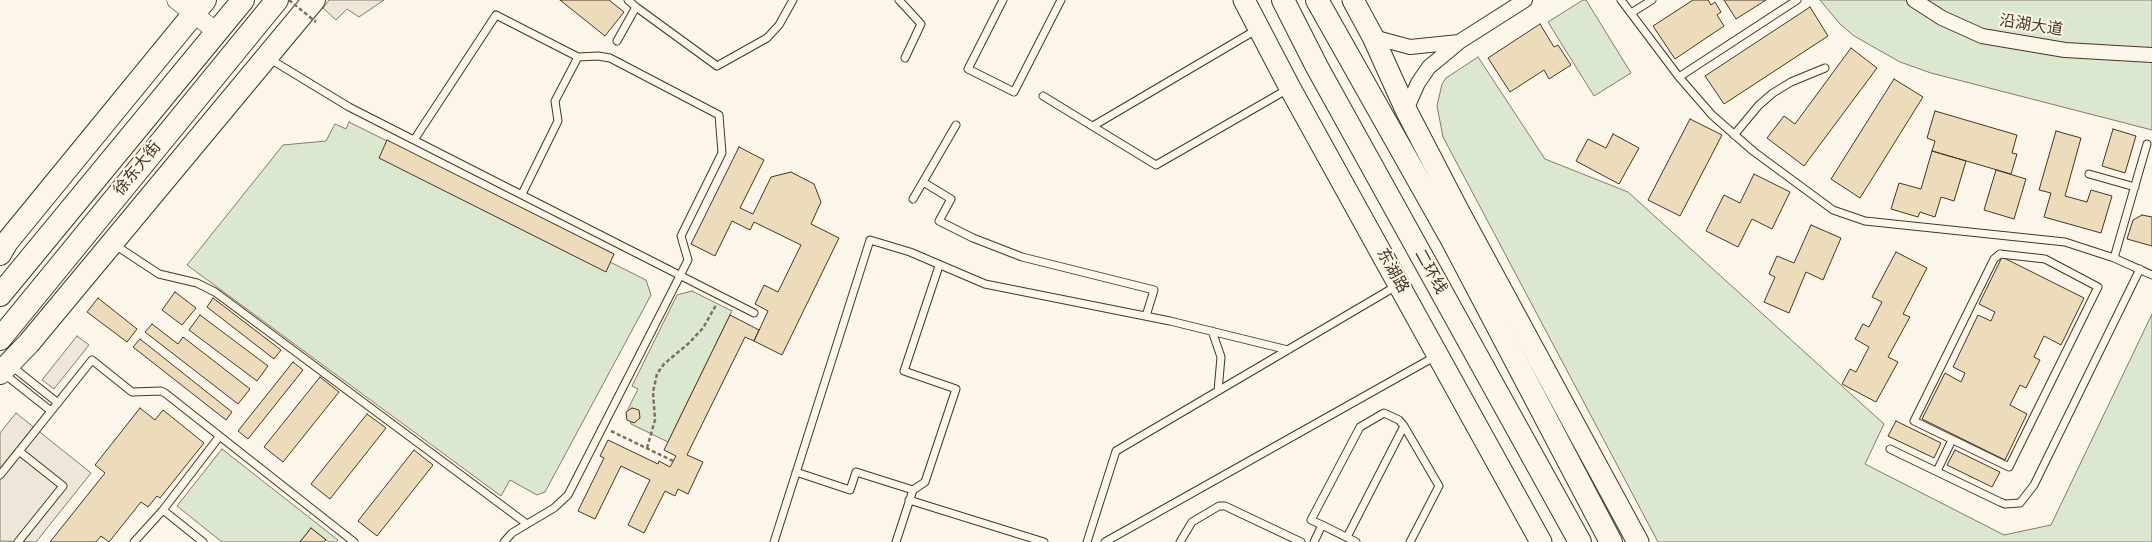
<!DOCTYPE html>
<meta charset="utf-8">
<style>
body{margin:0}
canvas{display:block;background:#fbf6e9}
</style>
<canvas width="2152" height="542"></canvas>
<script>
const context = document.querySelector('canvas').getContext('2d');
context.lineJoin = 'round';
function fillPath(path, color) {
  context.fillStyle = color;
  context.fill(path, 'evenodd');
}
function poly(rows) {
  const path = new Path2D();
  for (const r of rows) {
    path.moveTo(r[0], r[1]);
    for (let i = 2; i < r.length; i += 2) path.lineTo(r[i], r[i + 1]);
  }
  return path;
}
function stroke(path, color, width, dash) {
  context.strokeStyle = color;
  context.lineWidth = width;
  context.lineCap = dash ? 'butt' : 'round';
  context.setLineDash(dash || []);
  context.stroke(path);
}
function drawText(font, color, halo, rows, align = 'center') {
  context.font = font + ' "Sofia Sans Condensed","Noto Sans SC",sans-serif';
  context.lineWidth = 4;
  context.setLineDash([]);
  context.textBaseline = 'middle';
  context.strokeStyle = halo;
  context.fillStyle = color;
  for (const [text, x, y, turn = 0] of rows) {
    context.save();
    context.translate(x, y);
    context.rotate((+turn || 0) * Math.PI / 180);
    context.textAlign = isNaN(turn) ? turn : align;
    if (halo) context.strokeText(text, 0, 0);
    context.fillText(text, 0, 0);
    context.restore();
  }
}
const green = poly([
 [1583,0,1586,0,1631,73,1594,96,1548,22,1583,0],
 [1820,0,2152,0,2152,130,1931,73,1900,62,1854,36,1840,24,1820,0],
 [1478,57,1545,159,1628,192,1884,424,1865,464,2004,535,2051,525,2152,314,2152,542,1658,542,1443,137,1437,106,1442,84,1446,78,1478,57],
 [349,122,614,254,610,262,646,280,651,295,545,492,537,495,510,480,501,496,187,265,283,145,326,141,335,124,346,129,349,122],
 [692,291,732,311,668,442,631,424,628,409,638,389,632,386,677,295,692,291],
 [222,449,338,540,336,542,329,542,311,528,300,542,222,542,177,506,222,449]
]);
fillPath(green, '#dce7d0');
stroke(green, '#887966', 1);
const parking = poly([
 [329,0,384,0,359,17,347,9,336,20,323,8,329,0],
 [77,336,89,345,54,389,42,380,77,336],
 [16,413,91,473,36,542,0,541,0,433,16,413]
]);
fillPath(parking, '#ede7d9');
stroke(parking, '#887966', 1);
const building = poly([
 [560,0,609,0,624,12,605,36,560,0],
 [1693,0,1708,0,1711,5,1715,2,1721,12,1717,15,1724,26,1675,59,1653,26,1693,0],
 [1724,0,1766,0,1736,19,1724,0],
 [1810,7,1828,36,1724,104,1705,76,1810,7],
 [1540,24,1554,47,1558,45,1571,65,1549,79,1544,70,1510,92,1488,58,1540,24],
 [1851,48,1877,68,1804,166,1767,138,1784,116,1795,124,1851,48],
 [1894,79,1923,97,1860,198,1831,179,1894,79],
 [1935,111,2017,135,2012,153,2017,154,2011,174,1932,151,1935,141,1927,138,1935,111],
 [1690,119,1722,135,1680,216,1648,200,1690,119],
 [2113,129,2136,136,2125,173,2102,166,2113,129],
 [2056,131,2081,138,2065,196,2087,202,2091,190,2112,196,2101,233,2044,217,2051,193,2039,190,2056,131],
 [1613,134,1639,148,1619,184,1576,161,1588,139,1606,148,1613,134],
 [387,140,614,254,606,272,379,158,387,140],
 [739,147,764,160,740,208,753,214,771,177,791,172,814,184,821,202,811,224,839,238,782,355,754,341,768,311,755,304,764,285,778,292,801,245,754,222,750,230,732,221,715,256,691,244,739,147],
 [1932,151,1966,161,1954,201,1941,197,1935,217,1920,212,1918,217,1891,209,1899,183,1921,189,1932,151],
 [1996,170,2026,179,2014,219,1984,210,1996,170],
 [1754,174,1790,192,1772,229,1752,219,1738,247,1706,231,1724,195,1740,203,1754,174],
 [2142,215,2152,217,2152,246,2127,239,2133,220,2142,215],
 [1811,225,1841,238,1823,280,1806,272,1789,313,1764,302,1775,277,1769,274,1777,256,1794,263,1811,225],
 [1896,252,1927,268,1903,314,1910,317,1888,357,1898,362,1876,402,1842,384,1850,369,1856,372,1869,347,1855,339,1863,324,1869,327,1882,302,1872,297,1896,252],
 [2002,257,2084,298,2061,345,2044,336,2034,357,2040,360,2026,388,2020,385,2010,405,2027,414,2005,460,1922,419,1945,373,1961,382,1965,373,1953,367,1978,315,1991,321,1995,312,1979,304,2002,257],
 [175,292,196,308,182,325,162,310,175,292],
 [98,298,137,329,127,342,87,312,98,298],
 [213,298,281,350,274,359,207,307,213,298],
 [200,315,268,366,257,381,189,330,200,315],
 [730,315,759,330,754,341,745,337,687,455,703,462,688,494,678,489,675,496,665,491,644,533,628,525,650,480,621,466,595,519,578,511,604,458,600,456,608,440,658,464,659,461,670,467,676,456,664,450,730,315],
 [152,324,178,344,183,337,250,389,238,404,145,332,152,324],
 [140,339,232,412,226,420,133,347,140,339],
 [293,362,303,370,248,439,238,431,293,362],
 [320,377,339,392,283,462,264,447,320,377],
 [140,408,155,420,163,410,204,443,160,498,157,496,148,507,141,502,109,542,101,536,96,542,50,542,105,473,95,465,140,408],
 [632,408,639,410,640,418,634,423,627,420,626,412,632,408],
 [367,414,386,428,330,499,311,484,367,414],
 [1896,421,1941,443,1934,458,1888,436,1896,421],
 [414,450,433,465,377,536,358,521,414,450],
 [1955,450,2000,472,1992,487,1947,465,1955,450],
 [311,528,326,540,324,542,300,542,311,528]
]);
fillPath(building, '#ecdcbc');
stroke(building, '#4a3520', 1);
const service = poly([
 [899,0,921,24,905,58],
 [1003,0,968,69,1014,92,1061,0],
 [1621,0,1679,77,1712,115,1753,151,1833,210,1865,221,2065,242,2114,258,2152,275],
 [636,7,717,66,767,38,779,25,793,0],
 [1631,13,1652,0],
 [617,41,636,7,628,0],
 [270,59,349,107,754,313],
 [1679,77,1797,0],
 [1043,96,1156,165,1288,89],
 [1093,126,1256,30],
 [1734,135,1759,105,1773,93,1791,82,1825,68],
 [414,140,496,15,578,57],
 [2089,174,2135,187],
 [923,182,951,199,939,221,973,238,1022,257,1154,290,1146,316],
 [913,199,956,125],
 [115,245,159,274,197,283,215,292,527,524],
 [2000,254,2045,259,2098,287,2009,467,1914,421,1994,259,2000,254],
 [2114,258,2147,144],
 [1212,331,1221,357,1218,391],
 [14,368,58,403],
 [8,377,51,411],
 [1890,449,2000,502,2005,504,2020,503,2034,485,2140,269],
 [1937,471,1952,440],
 [796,472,850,490,856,472,913,490,896,542],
 [0,475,92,360,132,392,161,391,165,393,354,542],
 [913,490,925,482,956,389,904,371,939,266],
 [909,500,1044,542],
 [163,510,203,542],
 [1322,525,1311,520,1360,427,1384,413,1399,420,1404,426,1439,486,1410,542],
 [1347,537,1404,426],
 [18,542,63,486,19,451],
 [134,542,163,510,219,437],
 [504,542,512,533,554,508,568,495,688,260,681,236,722,153,719,115,610,58,598,56,578,57,555,101,558,121,522,194],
 [774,542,870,240,910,252,985,284,1170,321,1288,350],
 [1087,542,1116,451,1398,285],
 [1105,542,1436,356],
 [1180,542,1192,522,1219,506,1225,506,1301,542],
 [1314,542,1322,525,1356,542]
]);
const minor = poly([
 [1914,0,1942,18,1982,36,2065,50,2152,55],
 [1373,37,1410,47,1459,42,1525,0],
 [1406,110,1418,83,1429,67,1458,43]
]);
const tertiary = poly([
 [176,0,217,32]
]);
const primary = poly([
 [1244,0,1290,88,1541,542],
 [1353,0,1373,37,1406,110,1459,212,1638,542]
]);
const trunk = poly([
 [1283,0,1317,67,1580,542],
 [1317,0,1450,236,1611,542],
 [0,254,7,242,205,0],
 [0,295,243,0],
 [0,339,277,0],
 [0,373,29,343,314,0]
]);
stroke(service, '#4a3520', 9);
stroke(minor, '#4a3520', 16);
stroke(tertiary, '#4a3520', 19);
stroke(primary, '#4a3520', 23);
stroke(trunk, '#4a3520', 24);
stroke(poly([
 [611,431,673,461],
 [647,448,655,420,653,392,657,374,664,364,689,343,703,328,716,305]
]), '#7f6f5c', 2.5, [4, 2.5]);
stroke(service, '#fbf6e9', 7);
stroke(minor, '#fbf6e9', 14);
stroke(tertiary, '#fbf6e9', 18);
stroke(primary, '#fbf6e9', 21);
stroke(trunk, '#fbf6e9', 22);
stroke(poly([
 [289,0,316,22]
]), '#7f6f5c', 2.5, [4, 2.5]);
drawText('16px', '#4a3520', '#fbf6e9', [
 ["沿湖大道",2031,26,9],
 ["徐东大街",138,169,-51],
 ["东湖路",1392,271,61],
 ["二环线",1430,272,61]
]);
</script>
